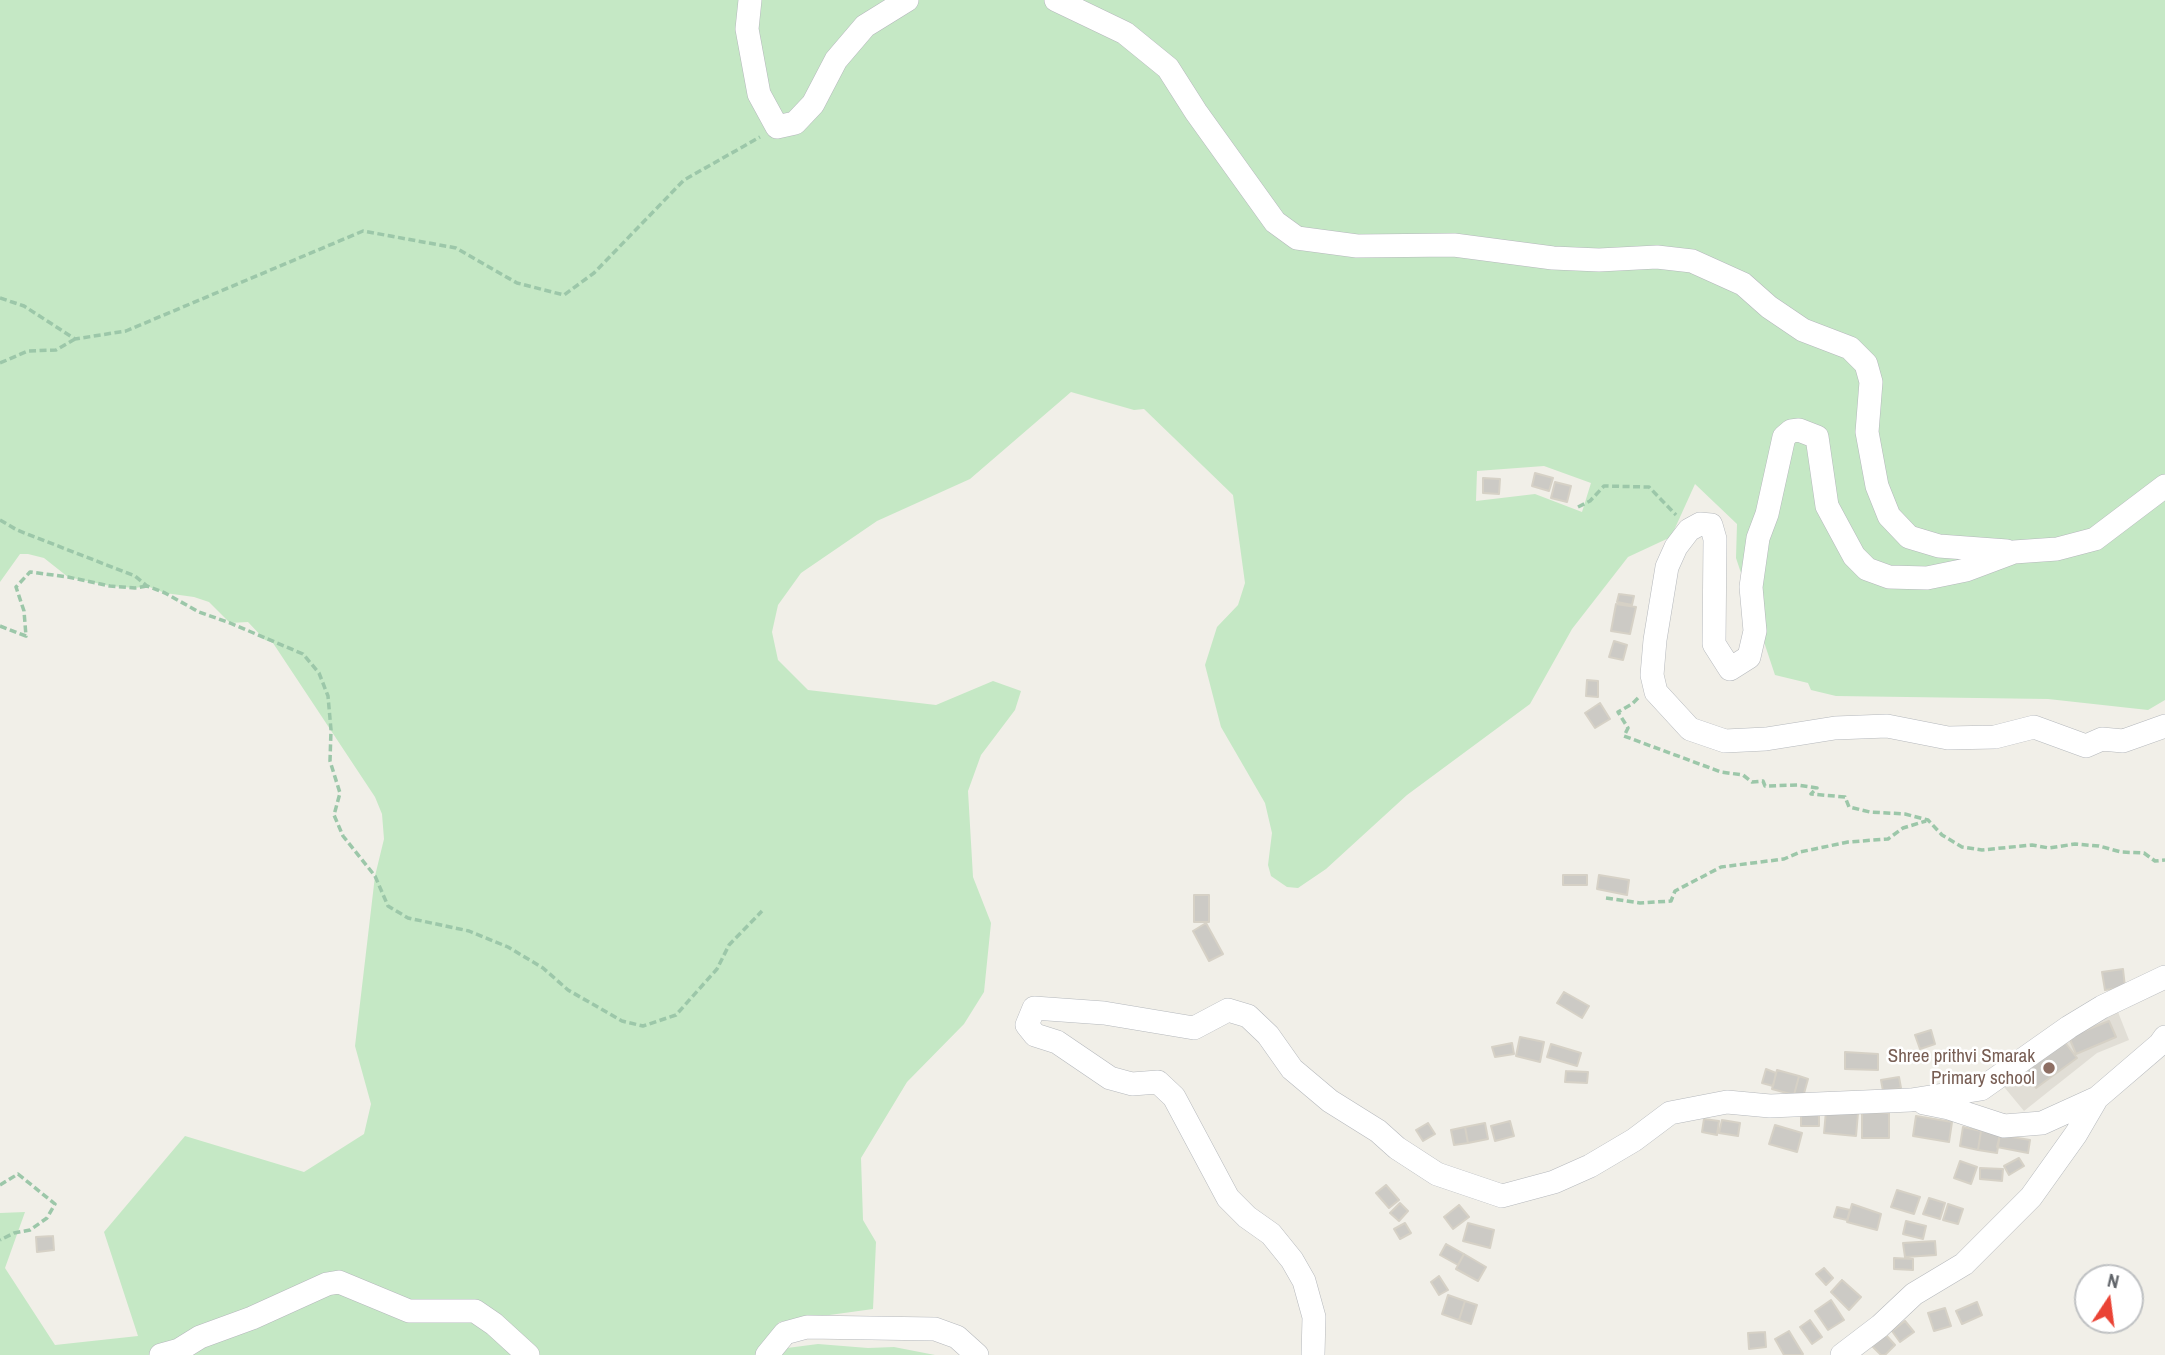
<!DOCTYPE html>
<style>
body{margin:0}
#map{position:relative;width:2165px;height:1355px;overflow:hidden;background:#f1efe8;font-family:"Archivo Narrow",sans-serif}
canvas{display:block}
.north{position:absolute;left:2074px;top:1264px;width:70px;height:70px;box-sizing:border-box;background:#fff;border:2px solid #bfc1c3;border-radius:50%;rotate:13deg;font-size:19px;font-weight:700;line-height:28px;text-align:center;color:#5f6368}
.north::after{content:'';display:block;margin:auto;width:24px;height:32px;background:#ea4335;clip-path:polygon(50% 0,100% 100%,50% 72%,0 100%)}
</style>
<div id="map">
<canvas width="2165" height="1355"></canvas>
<div class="north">N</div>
</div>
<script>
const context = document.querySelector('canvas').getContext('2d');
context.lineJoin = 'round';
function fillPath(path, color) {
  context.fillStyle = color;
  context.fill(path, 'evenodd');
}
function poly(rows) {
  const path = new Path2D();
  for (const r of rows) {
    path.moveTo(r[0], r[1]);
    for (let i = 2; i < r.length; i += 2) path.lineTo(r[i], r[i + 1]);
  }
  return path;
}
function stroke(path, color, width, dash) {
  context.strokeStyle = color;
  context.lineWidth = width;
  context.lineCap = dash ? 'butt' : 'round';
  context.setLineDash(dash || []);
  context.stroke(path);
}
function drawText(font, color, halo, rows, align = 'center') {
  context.font = font + ' "Archivo Narrow",sans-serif';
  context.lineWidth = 5;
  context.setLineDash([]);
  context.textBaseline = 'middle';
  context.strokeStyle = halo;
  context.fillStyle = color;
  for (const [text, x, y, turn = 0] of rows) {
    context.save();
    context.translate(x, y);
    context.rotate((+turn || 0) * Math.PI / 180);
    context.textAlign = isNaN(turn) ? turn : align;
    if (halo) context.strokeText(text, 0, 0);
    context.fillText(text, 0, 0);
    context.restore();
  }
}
fillPath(poly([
 [2118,1012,2129,1040,2097,1053,2024,1111,2000,1082,2070,1031]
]), '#e1ded6');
fillPath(poly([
 [0,0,2165,0,2165,700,2148,710,2048,699,1836,696,1811,690,1808,683,1775,675,1736,558,1737,524,1695,484,1671,537,1628,557,1572,629,1530,704,1407,795,1326,869,1298,888,1287,887,1271,876,1268,865,1272,833,1265,803,1221,727,1205,665,1217,627,1238,605,1245,583,1233,495,1144,409,1134,410,1071,392,970,479,877,521,801,573,778,605,772,632,778,660,808,690,936,705,993,681,1021,691,1015,710,981,755,968,791,973,877,991,923,984,992,964,1024,907,1082,861,1158,863,1220,876,1242,873,1309,779,1322,760,1355,0,1355,0,1213,25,1212,5,1268,55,1345,138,1336,104,1232,185,1136,304,1172,364,1134,371,1104,355,1046,375,876,384,839,382,814,375,797,273,643,265,640,248,622,230,623,209,602,194,597,165,593,147,586,135,588,110,586,68,577,44,558,28,554,20,554,0,582],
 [1544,466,1591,483,1582,512,1535,494,1476,501,1477,471],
 [818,1344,868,1348,894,1347,935,1355,777,1355,787,1348]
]), '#c5e8c5');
const building = poly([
 [1535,473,1553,478,1549,491,1532,486,1535,473],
 [1483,478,1500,479,1499,494,1483,493,1483,478],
 [1555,482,1571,486,1567,502,1551,498,1555,482],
 [1619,594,1634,596,1632,605,1617,602,1619,594],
 [1616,604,1636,607,1630,634,1611,631,1616,604],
 [1614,641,1627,645,1623,660,1609,657,1614,641],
 [1587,680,1598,681,1598,697,1586,696,1587,680],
 [1600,703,1610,719,1595,728,1585,713,1600,703],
 [1563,875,1587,875,1587,885,1563,885,1563,875],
 [1599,875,1629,880,1627,895,1597,889,1599,875],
 [1194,895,1209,895,1209,922,1194,922,1194,895],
 [1206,923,1223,954,1209,961,1193,931,1206,923],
 [2123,969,2125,987,2105,990,2102,972,2123,969],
 [1564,992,1589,1006,1582,1018,1557,1003,1564,992],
 [2109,1021,2116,1037,2076,1054,2069,1037,2109,1021],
 [1931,1030,1935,1044,1920,1049,1915,1035,1931,1030],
 [1520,1037,1544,1042,1540,1062,1516,1056,1520,1037],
 [2064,1041,2077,1058,2036,1088,2024,1070,2064,1041],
 [1512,1043,1514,1054,1495,1057,1492,1047,1512,1043],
 [1551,1044,1581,1053,1577,1066,1547,1057,1551,1044],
 [1845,1052,1878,1054,1878,1070,1845,1069,1845,1052],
 [1766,1069,1776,1073,1773,1086,1762,1083,1766,1069],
 [1777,1070,1799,1076,1794,1095,1772,1089,1777,1070],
 [1566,1071,1588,1072,1587,1083,1565,1082,1566,1071],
 [1799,1076,1808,1079,1803,1097,1794,1095,1799,1076],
 [1899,1077,1901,1088,1883,1091,1881,1080,1899,1077],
 [1826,1111,1858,1113,1856,1136,1824,1133,1826,1111],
 [1801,1112,1819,1113,1819,1126,1801,1126,1801,1112],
 [1862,1113,1889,1113,1889,1138,1862,1138,1862,1113],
 [1916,1116,1952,1122,1949,1142,1913,1136,1916,1116],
 [1704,1119,1719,1121,1717,1135,1702,1132,1704,1119],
 [1722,1120,1740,1123,1738,1136,1719,1133,1722,1120],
 [1510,1121,1514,1136,1495,1141,1491,1126,1510,1121],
 [1428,1123,1435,1134,1423,1141,1416,1130,1428,1123],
 [1485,1123,1488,1139,1468,1143,1465,1127,1485,1123],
 [1775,1125,1802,1133,1797,1152,1769,1144,1775,1125],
 [1465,1127,1468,1143,1454,1145,1451,1130,1465,1127],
 [1963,1127,1981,1131,1978,1150,1960,1146,1963,1127],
 [1981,1131,2000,1134,1997,1153,1978,1150,1981,1131],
 [2000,1135,2030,1140,2028,1153,1997,1147,2000,1135],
 [2019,1158,2024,1166,2009,1175,2004,1166,2019,1158],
 [1960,1161,1977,1167,1971,1184,1954,1178,1960,1161],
 [1980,1168,2003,1169,2002,1181,1980,1179,1980,1168],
 [1386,1185,1399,1200,1389,1208,1376,1193,1386,1185],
 [1897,1190,1920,1197,1914,1214,1891,1207,1897,1190],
 [1929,1198,1945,1203,1940,1219,1923,1214,1929,1198],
 [1400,1203,1408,1211,1399,1221,1390,1213,1400,1203],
 [1852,1204,1881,1214,1877,1230,1847,1222,1852,1204],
 [1948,1204,1963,1209,1958,1224,1943,1220,1948,1204],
 [1459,1205,1469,1217,1453,1229,1444,1217,1459,1205],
 [1837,1207,1850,1210,1847,1220,1834,1217,1837,1207],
 [1906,1221,1926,1226,1923,1239,1903,1234,1906,1221],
 [1405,1223,1411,1233,1400,1239,1394,1229,1405,1223],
 [1468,1223,1494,1230,1490,1248,1463,1241,1468,1223],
 [53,1236,54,1250,37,1252,36,1237,53,1236],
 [1935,1241,1936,1255,1905,1257,1903,1243,1935,1241],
 [1446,1244,1464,1254,1458,1265,1440,1255,1446,1244],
 [1464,1254,1486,1267,1478,1281,1456,1269,1464,1254],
 [1894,1258,1913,1259,1913,1270,1894,1269,1894,1258],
 [1824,1268,1833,1278,1826,1285,1816,1274,1824,1268],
 [1439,1276,1448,1290,1439,1295,1431,1282,1439,1276],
 [1842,1280,1861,1297,1849,1310,1831,1292,1842,1280],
 [1448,1295,1465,1301,1459,1320,1442,1314,1448,1295],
 [1831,1300,1844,1320,1828,1330,1815,1311,1831,1300],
 [1465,1301,1477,1305,1471,1324,1459,1320,1465,1301],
 [1977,1302,1982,1315,1962,1324,1956,1311,1977,1302],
 [1945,1308,1951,1326,1934,1331,1928,1313,1945,1308],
 [1810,1320,1822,1337,1812,1344,1800,1327,1810,1320],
 [1905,1321,1914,1332,1900,1342,1892,1331,1905,1321],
 [1789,1331,1803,1354,1800,1355,1784,1355,1775,1339,1789,1331],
 [1765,1332,1766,1347,1749,1349,1748,1333,1765,1332],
 [1885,1334,1895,1345,1885,1355,1881,1355,1872,1346,1885,1334]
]);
fillPath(building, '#cccac5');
stroke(building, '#d6d1c6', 2);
const minor = poly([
 [750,0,747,29,759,94,777,127,795,123,813,104,836,60,865,26,907,0],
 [1056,0,1125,33,1168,68,1196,112,1275,222,1297,238,1357,246,1454,245,1553,258,1599,260,1657,257,1692,261,1743,284,1769,307,1803,330,1850,348,1866,364,1871,382,1867,432,1877,486,1889,516,1909,537,1939,546,2007,551],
 [2165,486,2095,539,2057,549,2014,552,1966,570,1927,578,1889,577,1867,569,1854,556,1827,506,1817,437,1799,430,1791,431,1784,437,1767,514,1758,538,1751,587,1755,631,1749,657,1730,669,1714,644,1715,539,1711,525,1700,524,1689,530,1676,547,1667,567,1655,640,1652,675,1656,692,1690,729,1725,741,1766,739,1835,728,1887,726,1948,738,1995,737,2034,727,2086,746,2102,739,2123,741,2165,726],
 [1924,1103,1949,1108,2004,1126,2042,1123,2097,1098],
 [161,1355,179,1350,200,1337,252,1318,327,1284,339,1282,409,1311,475,1311,494,1324,528,1355],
 [767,1355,785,1333,807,1327,935,1329,957,1337,977,1355],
 [1313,1355,1314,1317,1304,1281,1292,1260,1271,1234,1247,1217,1228,1198,1174,1097,1158,1082,1132,1084,1110,1078,1057,1042,1035,1035,1027,1025,1034,1008,1104,1013,1194,1028,1228,1010,1248,1016,1268,1035,1292,1069,1330,1101,1378,1131,1397,1148,1437,1174,1502,1196,1554,1182,1590,1166,1634,1140,1670,1113,1727,1102,1770,1106,1911,1100,1981,1089,2069,1027,2102,1007,2165,977],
 [1842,1355,1880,1326,1914,1294,1964,1264,2031,1197,2076,1134,2097,1098,2160,1044,2165,1037]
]);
stroke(minor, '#b5b8bc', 24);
stroke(poly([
 [0,298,24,306,75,339,126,331,363,231,456,248,517,283,564,295,594,273,684,180,760,137],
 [0,363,28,351,56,350,75,339],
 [1578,507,1590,501,1604,486,1649,487,1676,515],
 [0,520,17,530,135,576,147,586,165,593,199,612,230,623,303,654,319,673,328,696,331,730,330,761,340,793,334,815,343,836,375,876,388,906,408,918,469,931,508,947,543,968,568,990,622,1021,643,1026,676,1015,717,969,729,945,762,911],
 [0,626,26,636,24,611,16,587,30,572,68,577,110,586,135,588,147,586],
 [1638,698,1632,704,1618,712,1628,728,1624,736,1721,772,1743,775,1752,782,1763,781,1765,786,1798,785,1817,788,1811,794,1845,797,1849,807,1870,812,1905,814,1928,820,1942,835,1962,847,1982,850,2032,845,2049,848,2075,844,2099,846,2121,852,2144,853,2155,861,2165,860],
 [1606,898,1640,903,1671,901,1675,891,1721,867,1784,859,1800,852,1848,842,1888,839,1903,828,1926,821],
 [0,1185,18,1174,55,1204,47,1218,30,1230,14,1233,0,1240]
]), '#9cc7a9', 3.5, [7, 3.5]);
stroke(minor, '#fff', 23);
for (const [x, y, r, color] of [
 [2049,1068,7,"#8d6e63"]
]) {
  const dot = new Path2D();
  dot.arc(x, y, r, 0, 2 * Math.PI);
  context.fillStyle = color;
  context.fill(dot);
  stroke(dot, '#fff', 2.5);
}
drawText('19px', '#785e54', '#fff', [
 ["Shree prithvi Smarak",2035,1057],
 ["Primary school",2035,1079]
], 'right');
</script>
